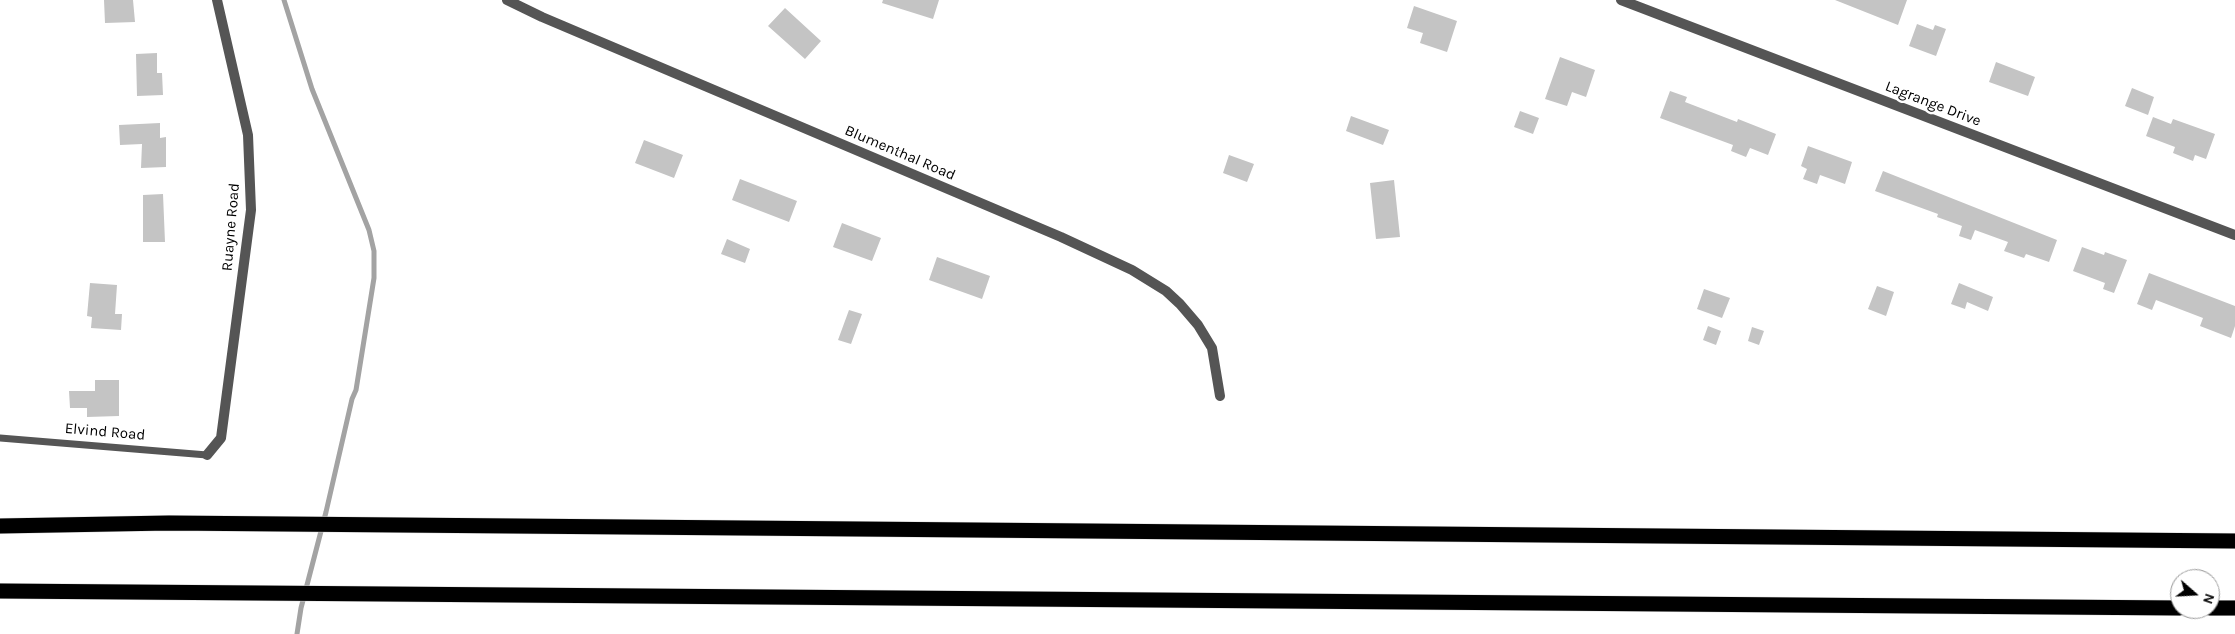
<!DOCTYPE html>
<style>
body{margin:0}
#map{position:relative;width:2235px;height:634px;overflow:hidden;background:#fff;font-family:Karla,sans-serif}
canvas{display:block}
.north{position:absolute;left:2170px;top:569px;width:50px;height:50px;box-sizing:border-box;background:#fff;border:1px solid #999;border-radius:50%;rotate:109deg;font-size:14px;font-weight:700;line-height:20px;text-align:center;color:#000}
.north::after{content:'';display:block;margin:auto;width:18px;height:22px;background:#000;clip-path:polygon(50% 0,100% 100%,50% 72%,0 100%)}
</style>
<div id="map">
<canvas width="2235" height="634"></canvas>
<div class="north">N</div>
</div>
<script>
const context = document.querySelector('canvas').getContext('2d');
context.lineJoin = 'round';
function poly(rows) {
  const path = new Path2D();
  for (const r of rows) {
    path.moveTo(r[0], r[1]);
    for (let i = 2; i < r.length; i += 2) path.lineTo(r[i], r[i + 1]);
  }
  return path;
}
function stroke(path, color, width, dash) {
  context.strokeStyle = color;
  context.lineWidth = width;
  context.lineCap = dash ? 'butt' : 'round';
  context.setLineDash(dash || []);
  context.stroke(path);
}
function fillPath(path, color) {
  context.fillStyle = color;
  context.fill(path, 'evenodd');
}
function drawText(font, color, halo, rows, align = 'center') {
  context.font = font + ' Karla,sans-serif';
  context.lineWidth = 5;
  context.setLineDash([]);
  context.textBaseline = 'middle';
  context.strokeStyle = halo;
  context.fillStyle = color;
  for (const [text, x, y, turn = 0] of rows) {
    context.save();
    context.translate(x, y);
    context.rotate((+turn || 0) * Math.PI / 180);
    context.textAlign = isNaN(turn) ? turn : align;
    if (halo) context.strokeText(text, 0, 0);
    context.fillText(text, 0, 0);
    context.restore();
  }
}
stroke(poly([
 [284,0,312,89,369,230,374,251,374,278,356,390,352,399,326,512,301,608,297,634]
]), '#a3a3a3', 5);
fillPath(poly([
 [104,0,133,0,135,22,105,23],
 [883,0,939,0,933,19,882,3],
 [1835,0,1907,0,1898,25],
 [1414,6,1457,21,1447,52,1420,43,1423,33,1407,28],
 [785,8,821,41,805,59,768,26],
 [1917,24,1933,30,1935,25,1946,29,1936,56,1909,46],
 [157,53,157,73,162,73,163,95,137,96,136,54],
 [1560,57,1595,70,1586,97,1572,92,1567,106,1545,99],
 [1996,62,2035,77,2028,96,1989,82],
 [2132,88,2154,97,2148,115,2125,106],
 [1670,91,1687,97,1685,102,1737,122,1738,119,1776,134,1768,155,1750,148,1746,157,1731,151,1733,145,1660,118],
 [1520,111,1539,118,1533,134,1514,127],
 [1351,116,1389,130,1383,145,1346,131],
 [2153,117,2171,124,2173,119,2215,134,2206,159,2195,155,2193,161,2173,153,2175,147,2146,136],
 [160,123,160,138,166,137,166,167,141,168,142,144,120,145,119,125],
 [644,140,683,155,674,178,635,163],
 [1808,146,1852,162,1845,184,1820,175,1817,184,1803,179,1807,169,1801,166],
 [1229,155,1254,164,1247,182,1223,173],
 [1883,171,2057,240,2049,262,2026,254,2024,258,2004,251,2008,242,1975,230,1971,240,1959,236,1962,226,1937,217,1938,214,1875,191],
 [740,179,797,201,789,222,732,200],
 [1394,180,1400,237,1376,239,1370,183],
 [163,194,165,242,143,242,143,195],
 [842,223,881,238,872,261,833,247],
 [727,239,750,249,745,263,721,254],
 [2082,247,2104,255,2105,252,2127,260,2114,293,2103,289,2105,283,2073,271],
 [937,257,990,276,982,299,929,280],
 [2149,273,2235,306,2235,326,2231,338,2200,326,2203,318,2156,300,2152,310,2137,304],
 [90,283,117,285,115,314,122,314,121,330,91,328,92,317,87,316],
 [1959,283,1993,297,1988,311,1967,302,1965,309,1951,304],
 [1877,286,1894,292,1886,316,1868,309],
 [1704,289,1730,298,1722,318,1697,309],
 [849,310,862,314,851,344,838,340],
 [1708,326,1721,331,1716,345,1703,340],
 [1752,327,1764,331,1759,345,1748,341],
 [95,380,119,380,119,416,87,417,87,408,70,408,69,391,95,391]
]), '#c4c4c4');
const motorway = poly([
 [0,526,169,523,2235,541],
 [0,591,2180,608],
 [2210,608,2235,608]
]);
stroke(motorway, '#dbdbdb', 16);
stroke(poly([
 [0,438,207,455]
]), '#555', 7);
stroke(poly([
 [507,0,542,17,1061,237,1132,270,1166,291,1180,304,1198,325,1212,348,1220,396],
 [1621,0,2235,235],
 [207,455,221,438,251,210,248,135,217,0]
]), '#555', 10);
stroke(motorway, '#000', 15);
drawText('15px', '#000', '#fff', [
 ["Lagrange Drive",1933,104,21],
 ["Blumenthal Road",900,153,23],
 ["Ruayne Road",231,227,-85],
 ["Elvind Road",105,432,5]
]);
</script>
